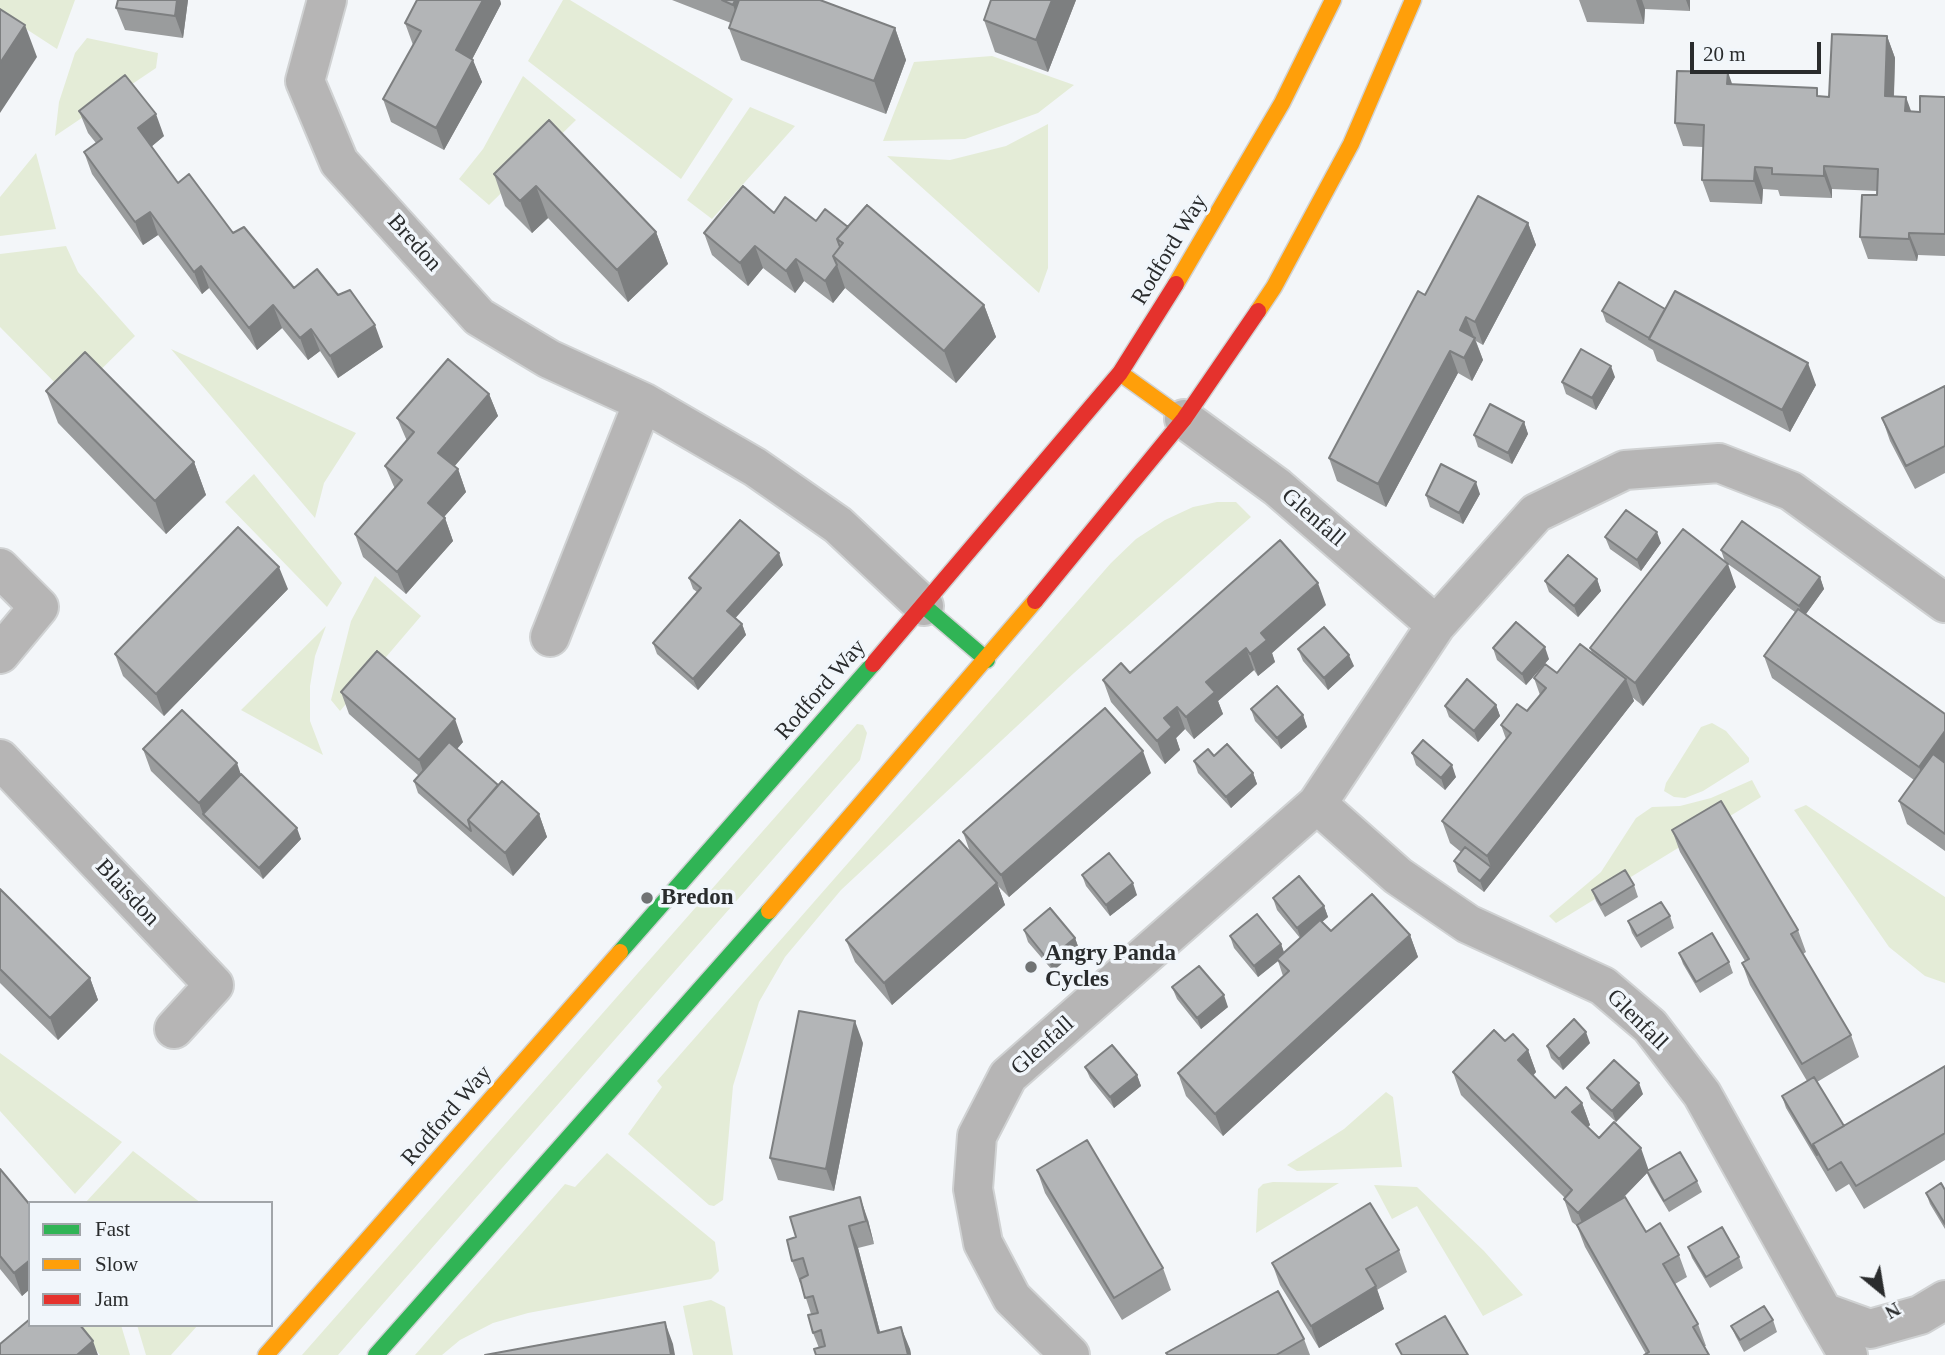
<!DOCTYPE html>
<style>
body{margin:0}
#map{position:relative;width:1945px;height:1355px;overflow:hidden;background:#f3f6f9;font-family:"Times New Roman",serif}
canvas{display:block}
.legend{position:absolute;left:28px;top:1201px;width:245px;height:126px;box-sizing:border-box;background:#f1f6fb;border:2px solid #a1a5a9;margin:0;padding:9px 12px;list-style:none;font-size:21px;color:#2a2c2d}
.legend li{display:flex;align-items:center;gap:14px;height:35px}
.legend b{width:35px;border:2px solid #a1a5a9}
.north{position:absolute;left:1847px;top:1257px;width:70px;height:70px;-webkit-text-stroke:5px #f1f6fb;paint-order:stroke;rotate:150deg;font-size:19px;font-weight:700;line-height:28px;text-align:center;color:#2a2c2d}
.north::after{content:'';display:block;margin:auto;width:24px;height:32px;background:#2a2c2d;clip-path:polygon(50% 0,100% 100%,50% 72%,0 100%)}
.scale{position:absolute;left:1690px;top:42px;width:131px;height:32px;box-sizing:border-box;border:4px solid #2a2c2d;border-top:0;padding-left:9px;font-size:21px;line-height:24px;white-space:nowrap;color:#2a2c2d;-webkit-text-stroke:5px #f1f6fb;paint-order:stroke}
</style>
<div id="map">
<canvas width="1945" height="1355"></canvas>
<ul class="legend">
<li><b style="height:9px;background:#30b455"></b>Fast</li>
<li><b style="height:9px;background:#ff9f0a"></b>Slow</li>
<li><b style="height:9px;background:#e5322d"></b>Jam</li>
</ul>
<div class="north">N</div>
<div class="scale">20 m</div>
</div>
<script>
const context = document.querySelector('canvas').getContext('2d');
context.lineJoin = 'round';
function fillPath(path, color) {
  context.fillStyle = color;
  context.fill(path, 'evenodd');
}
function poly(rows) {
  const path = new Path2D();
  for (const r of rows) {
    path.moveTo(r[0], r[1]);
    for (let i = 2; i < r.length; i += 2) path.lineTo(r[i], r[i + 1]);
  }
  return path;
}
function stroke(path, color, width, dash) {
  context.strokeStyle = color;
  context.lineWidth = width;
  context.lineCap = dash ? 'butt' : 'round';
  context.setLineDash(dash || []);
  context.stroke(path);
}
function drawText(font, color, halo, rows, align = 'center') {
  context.font = font + ' "Times New Roman",serif';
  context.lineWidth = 7;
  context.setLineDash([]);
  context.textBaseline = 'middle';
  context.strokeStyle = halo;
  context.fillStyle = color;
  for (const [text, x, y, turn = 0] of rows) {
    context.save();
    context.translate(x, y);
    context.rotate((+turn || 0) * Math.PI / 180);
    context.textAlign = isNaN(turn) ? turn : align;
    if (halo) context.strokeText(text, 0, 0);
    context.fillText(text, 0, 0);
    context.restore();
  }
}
fillPath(poly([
 [0,0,75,0,57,49,0,12],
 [563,0,570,0,733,99,681,179,528,61],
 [87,38,158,53,156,68,55,136,59,102,75,53],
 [992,56,1074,85,1038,113,965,139,883,141,914,62],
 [523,76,576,120,489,205,459,179,483,149],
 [750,107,795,126,712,219,687,200],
 [1048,124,1048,268,1039,293,887,156,950,160,1006,146],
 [36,153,56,229,0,236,0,197],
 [66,246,78,272,135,336,71,399,0,327,0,254],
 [171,349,356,433,324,483,315,518],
 [254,474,342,583,327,607,225,502],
 [1217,502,1236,502,1251,517,1074,673,841,890,785,957,759,1002,733,1086,723,1200,714,1206,709,1205,628,1134,662,1087,657,1081,1111,563,1136,539,1165,520,1193,507],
 [375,576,421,616,340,711,331,700,351,621],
 [326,626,315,656,310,686,310,721,323,755,241,710],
 [1712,723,1726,731,1749,758,1749,762,1703,791,1685,798,1674,797,1664,791,1666,783,1701,727],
 [857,724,863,725,867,733,860,760,338,1355,302,1355],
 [1752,780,1761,797,1556,923,1549,916,1601,872,1636,818,1652,807,1680,806,1711,798],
 [1806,805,1945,897,1945,983,1925,976,1889,947,1794,810],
 [0,1053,122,1142,75,1194,0,1111],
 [1386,1092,1393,1097,1402,1167,1297,1171,1287,1165,1344,1129],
 [133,1151,201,1203,85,1203],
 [607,1153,715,1242,719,1271,711,1279,528,1313,493,1323,460,1340,442,1355,415,1355,565,1184,575,1187],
 [1273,1182,1339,1183,1256,1233,1258,1189,1263,1184],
 [1374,1185,1417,1187,1484,1251,1523,1295,1483,1316,1417,1206,1392,1219],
 [711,1300,725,1307,733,1355,693,1355,683,1306],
 [76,1325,121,1325,130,1355,100,1355],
 [137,1325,198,1325,171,1355,146,1355]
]), '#e4ecd7');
const street = poly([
 [327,0,305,81,339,162,479,317,549,359,643,402,755,467,838,525,924,606],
 [1184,419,1277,487,1436,625],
 [0,568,39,607,0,654],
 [550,637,643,402],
 [0,759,214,985,174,1029],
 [1317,804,1398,876,1468,924,1603,986,1650,1026,1702,1094,1823,1312,1870,1329,1920,1315,1945,1300],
 [1823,1312,1848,1355],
 [1070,1355,1012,1298,983,1243,973,1189,977,1136,1008,1076,1317,804,1436,625,1536,513,1625,470,1719,463,1791,491,1945,603]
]);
const fast = poly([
 [924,606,987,660],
 [620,952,873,664],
 [376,1355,769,911]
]);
const slow = poly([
 [1176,284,1282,103,1333,0],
 [1258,311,1274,287,1351,144,1413,0],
 [1120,373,1184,419],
 [769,911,1035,601],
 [266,1355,620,952]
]);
const jam = poly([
 [1035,601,1184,419,1258,311],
 [873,664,1120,373,1176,284]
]);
stroke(street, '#d0d2d3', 42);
stroke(fast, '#d0d2d3', 19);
stroke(slow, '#d0d2d3', 19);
stroke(jam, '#d0d2d3', 19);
stroke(street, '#b6b5b5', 38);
stroke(fast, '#30b455', 16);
stroke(slow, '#ff9f0a', 16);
stroke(jam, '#e5322d', 16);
fillPath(poly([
 [188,0,183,38,125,30,116,8],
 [417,0,500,0,501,4,472,59,482,82,444,150,391,122,383,99,413,45,405,23],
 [672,0,820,0,895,28,906,60,886,114,741,60,729,28,731,23],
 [991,0,1076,0,1048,72,995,52,984,20],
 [1579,0,1690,0,1690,11,1645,9,1644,24,1587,22],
 [1887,36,1895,58,1894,96,1911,111,1920,112,1945,97,1945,256,1918,255,1917,261,1868,259,1860,237,1877,195,1877,191,1832,189,1832,198,1780,196,1778,190,1763,189,1762,204,1710,202,1702,180,1703,147,1683,146,1675,123,1732,85,1829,97],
 [79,111,164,136,151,147,178,183,294,288,338,295,383,347,338,378,320,351,308,360,282,328,257,350,209,288,202,294,158,235,143,245,92,174,84,152,96,143,88,133],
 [549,120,656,232,668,264,628,302,548,218,532,233,505,206,494,174],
 [774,213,848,227,984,305,996,337,956,383,845,288,833,303,804,281,795,293,763,268,748,286,712,255,704,233],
 [1528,223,1536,245,1483,345,1476,341,1483,360,1472,381,1458,373,1386,507,1337,481,1329,458,1425,295],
 [1665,309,1816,385,1790,432,1657,361,1653,350,1606,322,1602,311],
 [1615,377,1596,410,1566,394,1562,382],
 [1945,386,1945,473,1915,489,1890,441,1882,418],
 [46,391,194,462,206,495,166,534,58,423],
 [489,394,498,416,454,466,458,469,466,492,444,517,445,518,453,541,406,594,363,557,355,534,395,489,385,466,407,441,397,418],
 [1524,422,1528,434,1512,464,1478,447,1474,435],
 [1480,494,1463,524,1430,507,1426,495],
 [1605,537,1661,543,1641,571,1610,549],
 [1721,550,1820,577,1824,589,1806,614,1945,714,1945,851,1907,824,1899,801,1914,780,1772,678,1764,656,1795,612,1725,562],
 [783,565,735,618,742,624,746,635,698,690,657,654,653,643,697,592,693,589,689,578],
 [1597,579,1601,591,1578,617,1549,592,1545,581],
 [1736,587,1643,706,1632,697,1634,701,1484,892,1458,872,1454,861,1461,852,1450,843,1442,821,1506,739,1501,725,1527,711,1540,695,1534,678,1557,673,1592,653,1590,648],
 [288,589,164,716,123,676,115,654],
 [1326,605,1272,653,1275,662,1258,676,1254,670,1218,701,1223,714,1194,739,1185,729,1176,738,1180,750,1165,764,1111,702,1103,680,1130,673],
 [1493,648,1549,659,1526,685,1497,660],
 [1298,649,1354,666,1328,690,1303,661],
 [341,692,463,742,457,749,498,785,539,814,547,837,513,876,418,793,414,781,419,776,349,714],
 [1496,705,1500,716,1478,742,1449,717,1445,706],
 [1251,709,1303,715,1307,727,1281,749,1255,721],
 [143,749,241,774,301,839,263,879,151,771],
 [1412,753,1456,777,1445,790,1416,765],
 [1214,756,1253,773,1257,784,1231,808,1198,773,1194,761],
 [1151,773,1009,897,998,886,1005,905,892,1005,855,962,846,940,970,852,963,832],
 [1672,830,1798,930,1806,952,1803,954,1851,1035,1859,1057,1817,1082,1844,1126,1945,1066,1945,1160,1864,1209,1849,1184,1836,1192,1786,1108,1782,1096,1807,1081,1750,985,1742,963,1745,961,1680,852],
 [1082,875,1137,895,1110,916,1086,886],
 [1634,885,1638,897,1605,917,1596,901,1592,890],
 [0,889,90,978,98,1000,58,1040,0,983],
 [1273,898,1324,906,1328,917,1322,922,1331,931,1410,935,1418,957,1223,1136,1186,1096,1178,1073,1283,976,1278,961,1258,977,1234,948,1230,936,1281,944,1284,953,1300,938,1277,910],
 [1670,916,1674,928,1641,948,1632,933,1628,921],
 [1024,930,1075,938,1079,949,1053,971,1028,942],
 [1679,953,1729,962,1733,973,1700,993,1683,964],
 [1172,987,1228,1007,1201,1029,1177,999],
 [1505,1041,1528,1050,1536,1072,1533,1076,1555,1098,1582,1103,1590,1125,1588,1127,1599,1138,1649,1170,1697,1181,1702,1192,1669,1212,1651,1182,1647,1173,1622,1199,1646,1232,1679,1255,1687,1277,1675,1284,1698,1324,1706,1346,1646,1354,1585,1247,1577,1226,1572,1222,1564,1199,1565,1198,1461,1095,1453,1072],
 [863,1043,834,1191,778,1180,770,1158],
 [1590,1043,1563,1070,1551,1058,1547,1046],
 [1085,1067,1137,1075,1141,1086,1114,1108,1090,1078],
 [1587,1088,1643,1094,1616,1122,1591,1099],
 [0,1169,30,1205,30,1289,22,1296,0,1269],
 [1037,1170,1163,1268,1171,1290,1122,1320,1045,1193],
 [1945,1190,1945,1229,1930,1204,1926,1193],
 [868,1220,874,1244,858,1248,880,1332,910,1349,911,1355,816,1355,819,1348,813,1333,811,1314,801,1283,800,1283,792,1261,787,1240],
 [1688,1247,1739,1257,1743,1268,1710,1288,1692,1258],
 [1399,1250,1407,1272,1377,1290,1384,1309,1319,1348,1280,1285,1272,1263],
 [1773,1320,1777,1332,1744,1352,1736,1337,1731,1326],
 [1304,1339,1310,1355,1167,1355]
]), '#9a9c9d');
fillPath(poly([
 [177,0,188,0,183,38,175,16],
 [483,0,500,0,501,4,465,73,456,50],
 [735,0,752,0,741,27,733,5],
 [1052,0,1076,0,1048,72,1036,40],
 [1636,0,1642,0,1645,9,1644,24],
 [1686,0,1690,0,1690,11],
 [25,25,37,57,0,113,0,63],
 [895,28,906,60,886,114,874,81],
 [1887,36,1895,58,1893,118,1885,96],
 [473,60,482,82,444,150,436,128],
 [1728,72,1736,95,1727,84],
 [1906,97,1914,119,1905,111],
 [156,114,164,136,146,151,138,128],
 [1824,166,1832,189,1832,198,1824,176],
 [1755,167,1763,189,1762,204,1754,181],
 [536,186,548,218,532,233,520,201],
 [150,212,158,235,143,245,135,222],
 [1528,223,1536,245,1483,345,1475,322],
 [656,232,668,264,628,302,617,270],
 [1909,233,1918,255,1917,261,1909,239],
 [755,246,763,268,748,286,740,263],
 [796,259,804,281,795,293,786,271],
 [837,265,845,288,833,303,825,281],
 [201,266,209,288,202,294,194,272],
 [273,305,282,328,257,350,249,328],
 [984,305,996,337,956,383,944,351],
 [1466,317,1483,360,1472,381,1464,358,1460,330],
 [375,325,383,347,338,378,330,356],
 [311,329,320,351,308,360,300,338],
 [1450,351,1458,373,1386,507,1378,484],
 [1808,363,1816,385,1790,432,1782,410],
 [1611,366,1615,377,1596,410,1592,398],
 [489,394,498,416,447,475,438,453],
 [1524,422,1528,434,1512,464,1508,453],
 [194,462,206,495,166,534,155,501],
 [458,469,466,492,436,526,428,503],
 [1476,482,1480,494,1463,524,1459,513],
 [445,518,453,541,406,594,397,572],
 [1657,532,1661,543,1641,571,1637,560],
 [779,553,783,565,731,623,727,611],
 [1728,564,1736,587,1643,706,1635,683],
 [279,567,288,589,164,716,156,694],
 [1820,577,1824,589,1803,618,1799,606],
 [1597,579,1601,591,1578,617,1574,606],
 [1318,583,1326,605,1272,653,1275,662,1258,676,1250,654,1261,633],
 [742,624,746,635,698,690,693,679],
 [1545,647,1549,659,1526,685,1522,674],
 [1246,648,1254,670,1218,701,1223,714,1194,739,1186,717,1206,682],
 [1349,655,1354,666,1328,690,1324,678],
 [1626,679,1634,701,1484,892,1480,881,1491,867,1487,856],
 [1496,705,1500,716,1478,742,1474,731],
 [1177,707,1185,729,1176,738,1180,750,1165,764,1157,741,1164,718],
 [1303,715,1307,727,1281,749,1277,738],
 [455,719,463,742,427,783,419,760],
 [1945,731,1945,765,1927,789,1919,767],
 [1143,751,1151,773,1009,897,1001,875],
 [237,763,245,786,203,814,199,803],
 [1452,765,1456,777,1445,790,1441,778],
 [1253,773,1257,784,1231,808,1226,797],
 [539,814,547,837,513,876,505,853],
 [297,828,301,839,263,879,259,868],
 [997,883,1005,905,892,1005,884,983],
 [1133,883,1137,895,1110,916,1106,905],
 [1324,906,1328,917,1301,939,1297,928],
 [1410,935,1418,957,1223,1136,1215,1114],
 [1075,938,1079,949,1053,971,1048,960],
 [1281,944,1285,955,1277,959,1278,961,1258,977,1254,966],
 [90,978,98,1000,58,1040,50,1018],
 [1224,995,1228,1007,1201,1029,1197,1018],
 [855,1021,863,1043,834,1191,826,1169],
 [1586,1032,1590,1043,1563,1070,1559,1059],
 [1528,1050,1536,1072,1526,1083,1518,1060],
 [1137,1075,1141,1086,1114,1108,1110,1097],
 [1639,1083,1643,1094,1616,1122,1612,1111],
 [1582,1103,1590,1125,1580,1134,1572,1112],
 [1641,1148,1649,1171,1587,1235,1578,1213],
 [860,1197,868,1220,874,1244,866,1221],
 [849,1226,858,1248,886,1355,878,1333],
 [30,1260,30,1289,22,1296,14,1273],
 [1376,1286,1384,1309,1319,1348,1311,1326],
 [665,1322,673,1344,675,1355,671,1355],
 [901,1327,910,1349,911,1355,908,1355],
 [93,1341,98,1355,77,1355]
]), '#7d7f80');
const building = poly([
 [118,0,177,0,175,16,116,8,118,0],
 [417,0,483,0,456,50,473,60,436,128,383,99,421,31,405,23,417,0],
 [722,0,735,0,733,5,722,0],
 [739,0,820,0,895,28,874,81,729,28,739,0],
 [991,0,1052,0,1036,40,984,20,991,0],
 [0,9,25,25,0,63,0,9],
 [1832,34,1887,36,1885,96,1906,97,1905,111,1920,112,1920,96,1945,97,1945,234,1909,233,1909,239,1860,237,1862,195,1877,195,1878,169,1824,166,1824,176,1772,174,1772,168,1755,167,1754,181,1702,180,1704,125,1675,123,1677,71,1728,72,1727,84,1817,88,1817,96,1829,97,1832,34],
 [125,75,156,114,138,128,178,183,189,174,233,233,244,227,294,288,317,269,338,295,350,290,375,325,330,356,311,329,300,338,273,305,249,328,201,266,194,272,150,212,135,222,84,152,102,139,79,111,125,75],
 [549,120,656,232,617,270,536,186,520,201,494,174,549,120],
 [743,186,774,213,785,197,816,221,825,209,848,227,837,239,840,247,833,256,837,265,825,281,796,259,786,271,755,246,740,263,704,233,743,186],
 [1478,196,1528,223,1475,322,1466,317,1460,330,1475,338,1464,358,1450,351,1378,484,1329,458,1418,291,1425,295,1478,196],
 [867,205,984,305,944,351,833,256,843,243,837,239,867,205],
 [1619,282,1665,309,1649,338,1602,311,1619,282],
 [1675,291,1808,363,1782,410,1649,339,1675,291],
 [1581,349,1611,366,1592,398,1562,382,1581,349],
 [85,352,194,462,155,501,46,391,85,352],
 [448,359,489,394,438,453,458,469,428,503,445,518,397,572,355,534,402,480,385,466,414,432,397,418,448,359],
 [1945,386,1945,446,1906,466,1882,418,1945,386],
 [1490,404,1524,422,1508,453,1474,435,1490,404],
 [1441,464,1476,482,1459,513,1426,495,1441,464],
 [1626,510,1657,532,1637,560,1605,537,1626,510],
 [740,520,779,553,727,611,742,624,693,679,653,643,701,588,689,578,740,520],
 [1742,521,1820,577,1799,606,1721,550,1742,521],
 [238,527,279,567,156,694,115,654,238,527],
 [1683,529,1728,564,1635,683,1590,648,1683,529],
 [1280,540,1318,583,1261,633,1267,640,1250,654,1246,648,1206,682,1215,692,1186,717,1177,707,1164,718,1172,727,1157,741,1103,680,1121,663,1130,673,1280,540],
 [1568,555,1597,579,1574,606,1545,581,1568,555],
 [1798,609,1945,714,1945,731,1919,767,1764,656,1798,609],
 [1516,622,1545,647,1522,674,1493,648,1516,622],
 [1324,627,1349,655,1324,678,1298,649,1324,627],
 [1580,644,1626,679,1487,856,1442,821,1511,733,1501,725,1517,704,1527,711,1546,688,1534,678,1545,664,1557,673,1580,644],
 [377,651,455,719,419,760,341,692,377,651],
 [1467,679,1496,705,1474,731,1445,706,1467,679],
 [1277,686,1303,715,1277,738,1251,709,1277,686],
 [1105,708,1143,751,1001,875,963,832,1105,708],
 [182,710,237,763,199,803,143,749,182,710],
 [1423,740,1452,765,1441,778,1412,753,1423,740],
 [449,742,498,785,468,820,471,831,414,781,449,742],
 [1227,744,1253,773,1226,797,1194,761,1208,749,1214,756,1227,744],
 [1933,754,1945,763,1945,834,1899,801,1933,754],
 [241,774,297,828,259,868,203,814,241,774],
 [502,781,539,814,505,853,468,820,502,781],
 [1721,801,1798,930,1791,934,1851,1035,1802,1064,1742,963,1749,959,1672,830,1721,801],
 [959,840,997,883,884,983,846,940,959,840],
 [1465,847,1491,867,1480,881,1454,861,1465,847],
 [1109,853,1133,883,1106,905,1082,875,1109,853],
 [1625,870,1634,885,1601,905,1592,890,1625,870],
 [1299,876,1324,906,1297,928,1273,898,1299,876],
 [0,889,90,978,50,1018,0,969,0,889],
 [1372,894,1410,935,1215,1114,1178,1073,1289,971,1277,959,1320,920,1331,931,1372,894],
 [1661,902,1670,916,1637,936,1628,921,1661,902],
 [1050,908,1075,938,1048,960,1024,930,1050,908],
 [1257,914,1281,944,1254,966,1230,936,1257,914],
 [1712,933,1729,962,1696,982,1679,953,1712,933],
 [1199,966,1224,995,1197,1018,1172,987,1199,966],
 [799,1011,855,1021,826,1169,770,1158,799,1011],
 [1574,1019,1586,1032,1559,1059,1547,1046,1574,1019],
 [1494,1030,1505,1041,1513,1034,1528,1050,1518,1060,1555,1098,1566,1087,1582,1103,1572,1112,1599,1138,1614,1122,1641,1148,1578,1213,1564,1199,1572,1190,1453,1072,1494,1030],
 [1112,1045,1137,1075,1110,1097,1085,1067,1112,1045],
 [1614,1060,1639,1083,1612,1111,1587,1088,1614,1060],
 [1945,1066,1945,1133,1856,1186,1841,1162,1828,1170,1813,1144,1945,1066],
 [1814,1077,1844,1126,1813,1144,1817,1155,1782,1096,1814,1077],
 [1087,1140,1163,1268,1114,1298,1037,1170,1087,1140],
 [1680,1152,1697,1181,1664,1201,1647,1171,1680,1152],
 [0,1169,30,1205,30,1260,14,1273,0,1256,0,1169],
 [1941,1183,1945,1190,1945,1224,1926,1193,1941,1183],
 [860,1197,866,1221,849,1226,878,1333,901,1327,908,1355,816,1355,814,1349,825,1346,821,1330,813,1333,808,1315,818,1313,813,1296,805,1298,800,1279,808,1275,803,1258,792,1261,787,1240,796,1237,790,1217,860,1197],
 [1625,1197,1646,1232,1660,1223,1679,1255,1663,1264,1698,1324,1693,1327,1709,1355,1644,1355,1649,1352,1577,1225,1625,1197],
 [1370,1203,1399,1250,1366,1269,1376,1286,1311,1326,1272,1263,1370,1203],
 [1722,1227,1739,1257,1706,1277,1688,1247,1722,1227],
 [1278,1291,1304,1339,1276,1355,1168,1355,1166,1353,1278,1291],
 [1764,1306,1773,1320,1740,1340,1731,1326,1764,1306],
 [1445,1316,1468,1355,1402,1355,1396,1344,1445,1316],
 [30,1319,30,1325,80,1325,93,1341,77,1355,0,1355,0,1344,30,1319],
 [665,1322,671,1355,485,1355,665,1322]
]);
fillPath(building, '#b3b5b7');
stroke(building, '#7d7f80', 2);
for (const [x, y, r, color] of [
 [647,898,7,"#707374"],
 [1031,967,7,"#707374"]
]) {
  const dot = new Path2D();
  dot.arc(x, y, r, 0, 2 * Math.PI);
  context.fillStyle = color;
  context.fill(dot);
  stroke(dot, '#f1f6fb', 2.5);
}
drawText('23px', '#2a2c2d', '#f1f6fb', [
 ["Bredon",414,243,48],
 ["Rodford Way",1170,250,-59],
 ["Glenfall",1313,518,41],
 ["Rodford Way",821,690,-49],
 ["Blaisdon",127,893,47],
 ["Glenfall",1637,1020,45],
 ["Glenfall",1043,1046,-42],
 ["Rodford Way",447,1116,-49]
]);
drawText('bold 23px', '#2a2c2d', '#f1f6fb', [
 ["Bredon",661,898],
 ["Angry Panda",1045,954],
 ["Cycles",1045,980]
], 'left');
</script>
